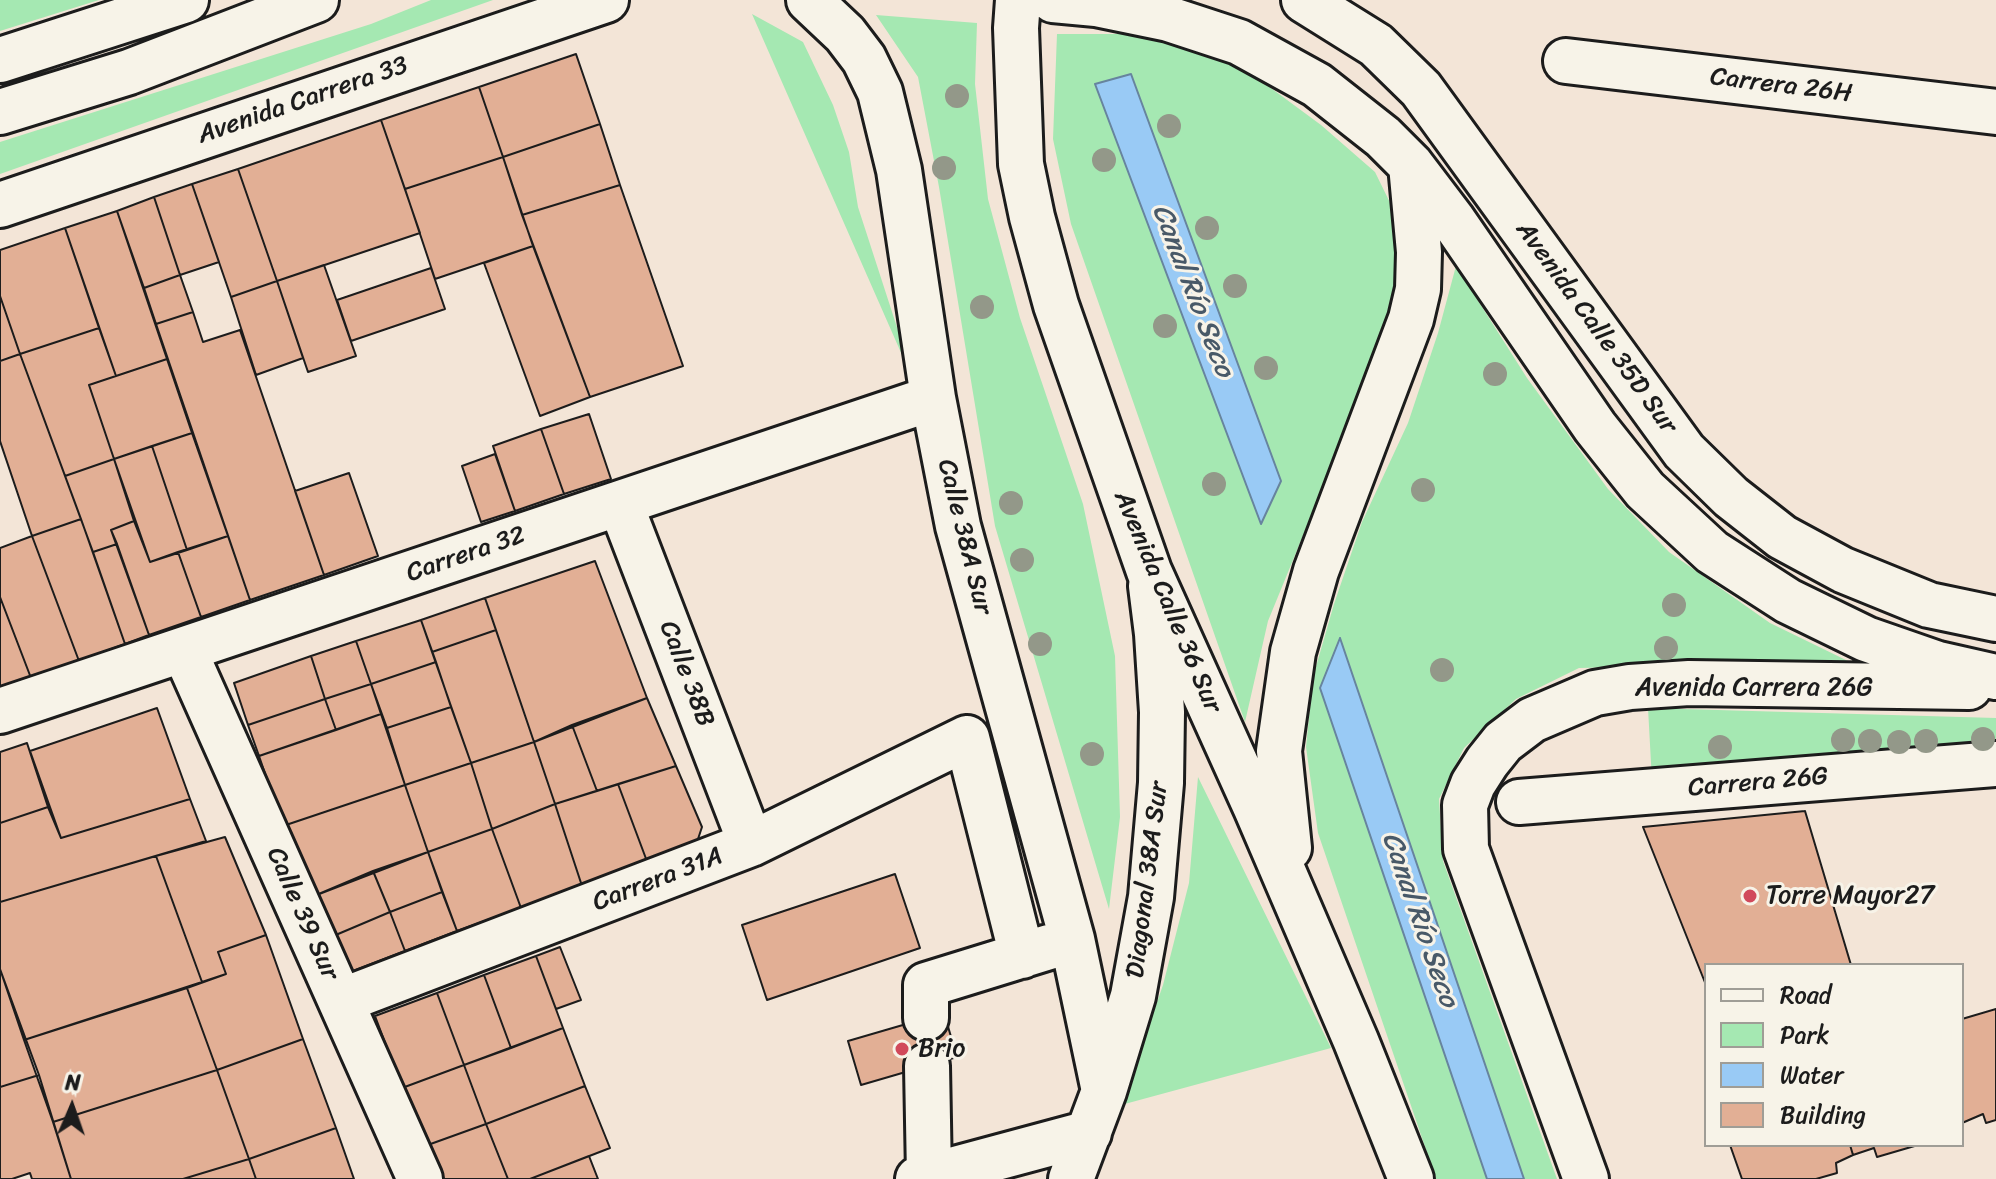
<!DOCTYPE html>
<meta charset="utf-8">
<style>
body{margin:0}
#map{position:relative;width:1996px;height:1179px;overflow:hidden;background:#f3e5d7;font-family:Sriracha,sans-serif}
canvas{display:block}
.legend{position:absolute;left:1704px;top:963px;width:260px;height:184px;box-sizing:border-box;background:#f7f3e8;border:2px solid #9f9d96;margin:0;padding:10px 14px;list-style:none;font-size:24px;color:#1c1c1c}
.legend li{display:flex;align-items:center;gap:16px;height:40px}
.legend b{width:40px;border:2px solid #9f9d96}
.north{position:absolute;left:32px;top:1067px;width:80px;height:80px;-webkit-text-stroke:6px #f7f3e8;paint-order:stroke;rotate:2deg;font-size:22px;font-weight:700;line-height:32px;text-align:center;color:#1c1c1c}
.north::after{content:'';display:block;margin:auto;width:28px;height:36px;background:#1c1c1c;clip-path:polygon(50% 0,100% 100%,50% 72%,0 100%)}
</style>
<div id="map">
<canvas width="1996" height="1179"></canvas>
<ul class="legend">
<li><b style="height:10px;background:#f7f3e8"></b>Road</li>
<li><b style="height:22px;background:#a5e8b2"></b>Park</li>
<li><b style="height:22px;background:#99caf5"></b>Water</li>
<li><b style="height:22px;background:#e2af95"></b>Building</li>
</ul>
<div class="north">N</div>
</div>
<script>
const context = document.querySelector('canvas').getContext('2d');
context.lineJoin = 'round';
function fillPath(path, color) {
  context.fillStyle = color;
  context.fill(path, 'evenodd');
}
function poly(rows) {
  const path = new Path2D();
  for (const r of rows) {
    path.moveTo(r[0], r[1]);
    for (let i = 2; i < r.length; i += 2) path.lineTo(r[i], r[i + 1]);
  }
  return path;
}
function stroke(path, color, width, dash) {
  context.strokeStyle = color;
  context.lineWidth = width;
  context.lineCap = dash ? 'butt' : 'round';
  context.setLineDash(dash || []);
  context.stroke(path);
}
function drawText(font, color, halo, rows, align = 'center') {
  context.font = font + ' Sriracha,sans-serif';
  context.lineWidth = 6;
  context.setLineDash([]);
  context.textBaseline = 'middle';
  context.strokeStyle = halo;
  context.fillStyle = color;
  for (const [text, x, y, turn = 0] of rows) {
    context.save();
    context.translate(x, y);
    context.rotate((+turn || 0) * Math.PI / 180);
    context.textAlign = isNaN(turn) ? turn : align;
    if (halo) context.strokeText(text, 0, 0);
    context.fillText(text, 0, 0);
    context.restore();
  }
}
fillPath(poly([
 [0,0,99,0,0,31],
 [431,0,493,0,0,174,0,142,371,24],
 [752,14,803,42,833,105,849,152,858,207,917,389],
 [876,15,977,23,975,84,988,199,1020,318,1083,504,1115,656,1120,817,1109,909,995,526,939,187,918,77],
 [1057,34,1143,34,1241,66,1321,125,1375,172,1398,219,1405,258,1393,316,1268,621,1245,722,1071,224,1053,139],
 [1456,266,1527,378,1608,489,1669,552,1770,623,1850,662,1579,668,1516,699,1464,748,1439,799,1443,861,1557,1179,1436,1179,1318,833,1306,747,1313,677,1334,604,1362,522,1408,423,1438,333],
 [1648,708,1996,718,1996,752,1652,781],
 [1198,777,1331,1048,1121,1105,1163,985,1189,883]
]), '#a5e8b2');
const water = poly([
 [1131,74,1281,481,1261,524,1095,84,1131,74],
 [1340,638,1524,1179,1487,1179,1320,688,1340,638]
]);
fillPath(water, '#99caf5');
stroke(water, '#67849e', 2);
const building = poly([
 [576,54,600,124,503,157,479,87,576,54],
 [479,87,503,157,405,189,381,120,479,87],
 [381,120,420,233,277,281,238,169,381,120],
 [600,124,620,185,522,215,503,157,600,124],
 [503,157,533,246,435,279,405,189,503,157],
 [238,169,277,281,231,297,192,184,238,169],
 [192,184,219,262,180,275,154,197,192,184],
 [620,185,683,366,590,397,522,215,620,185],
 [154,197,180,275,144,288,117,211,154,197],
 [117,211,167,359,116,376,65,228,117,211],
 [65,228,99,328,20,354,0,296,0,250,65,228],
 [533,246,590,397,540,416,484,263,533,246],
 [324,265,356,356,308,372,277,281,324,265],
 [431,268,445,309,351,341,337,300,431,268],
 [180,275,193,312,156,324,144,288,180,275],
 [277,281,303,358,256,375,231,297,277,281],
 [0,296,20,354,0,361,0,296],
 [193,312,203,342,240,330,324,575,250,600,156,324,193,312],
 [99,328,116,376,89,385,114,459,65,476,20,354,99,328],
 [20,354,81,519,32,536,0,441,0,361,20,354],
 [167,359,192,433,114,459,89,385,167,359],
 [589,414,611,479,564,494,541,429,589,414],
 [541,429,564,494,515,511,493,446,541,429],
 [192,433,228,536,187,550,152,446,192,433],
 [152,446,187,550,150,562,114,459,152,446],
 [495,454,515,511,481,522,462,466,495,454],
 [114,459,134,521,111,530,117,544,93,552,65,476,114,459],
 [349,473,378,556,324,575,295,491,349,473],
 [81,519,125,644,79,661,32,536,81,519],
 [134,521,150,562,178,552,201,617,149,635,111,530,134,521],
 [32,536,79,661,31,678,0,597,0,548,32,536],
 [228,536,250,600,201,617,178,552,228,536],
 [117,544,149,635,125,644,93,552,117,544],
 [595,561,647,698,534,742,485,598,595,561],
 [0,597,31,678,0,690,0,597],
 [485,598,496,630,432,652,421,620,485,598],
 [421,620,436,662,371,684,356,641,421,620],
 [496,630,534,742,471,763,432,652,496,630],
 [356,641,371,684,325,699,311,656,356,641],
 [311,656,325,699,248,725,234,683,311,656],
 [436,662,451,707,387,728,371,684,436,662],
 [371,684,381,714,336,730,325,699,371,684],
 [647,698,676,766,597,791,572,725,647,698],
 [325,699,336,730,259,756,248,725,325,699],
 [451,707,471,763,405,785,387,728,451,707],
 [157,708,190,799,61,838,30,751,157,708],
 [381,714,405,785,283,826,259,756,381,714],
 [572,725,597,791,555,804,534,742,572,725],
 [534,742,555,804,492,829,471,763,534,742],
 [27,743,48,807,0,823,0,752,27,743],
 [471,763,492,829,428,852,405,785,471,763],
 [676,766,702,827,696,845,648,864,618,784,676,766],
 [618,784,648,864,583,889,555,804,618,784],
 [405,785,428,852,314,896,283,826,405,785],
 [190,799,206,841,0,902,0,823,48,807,61,838,190,799],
 [555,804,583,889,521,908,492,829,555,804],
 [1805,811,1851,965,1706,965,1706,985,1643,827,1805,811],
 [492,829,521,908,457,931,428,852,492,829],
 [225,837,266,935,218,952,226,974,202,982,156,856,225,837],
 [428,852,442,892,390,912,373,871,428,852],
 [156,856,202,982,24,1040,0,969,0,902,156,856],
 [373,871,390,912,331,937,314,896,373,871],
 [895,874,920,948,767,1000,742,925,895,874],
 [442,892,457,931,405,951,390,912,442,892],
 [390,912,405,951,348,973,331,937,390,912],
 [266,935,303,1039,217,1070,187,988,226,974,218,952,266,935],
 [560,947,581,1000,556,1009,536,956,560,947],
 [536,956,563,1028,511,1048,484,975,536,956],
 [0,969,39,1075,0,1087,0,969],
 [484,975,511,1048,464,1065,437,993,484,975],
 [187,988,217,1070,53,1122,24,1040,187,988],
 [437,993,464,1065,402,1088,375,1016,437,993],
 [1996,1009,1996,1120,1986,1123,1983,1114,1962,1123,1962,1019,1996,1009],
 [944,1013,957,1057,861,1085,848,1041,944,1013],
 [563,1028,585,1086,486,1124,464,1065,563,1028],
 [303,1039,336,1128,249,1159,217,1070,303,1039],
 [464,1065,486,1124,425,1146,402,1088,464,1065],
 [217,1070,249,1159,183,1179,71,1179,53,1122,217,1070],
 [39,1075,71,1179,32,1179,30,1173,12,1179,0,1179,0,1087,39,1075],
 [585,1086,610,1148,530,1179,508,1179,486,1124,585,1086],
 [486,1124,508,1179,437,1179,425,1146,486,1124],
 [336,1128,354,1179,256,1179,249,1159,336,1128],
 [1730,1145,1850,1145,1853,1155,1836,1163,1837,1173,1816,1179,1742,1179,1730,1145],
 [1850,1145,1918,1145,1877,1157,1874,1148,1853,1155,1850,1145],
 [589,1156,598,1179,530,1179,589,1156],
 [249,1159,256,1179,183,1179,249,1159]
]);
fillPath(building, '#e2af95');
stroke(building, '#1c1c1c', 2);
const minor = poly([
 [809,0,845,34,864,59,880,92,899,170,933,398,958,526,1072,939,1104,1091],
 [1566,61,1996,112],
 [620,503,751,844],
 [184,650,420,1179],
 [0,711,933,398],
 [1519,802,1996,764],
 [341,1001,751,844,967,738,1022,956],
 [926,1018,926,985,1049,947],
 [927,1066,929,1176],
 [918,1179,1089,1133],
 [1071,1179,1104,1091,1133,996,1151,897,1161,783,1162,712,1157,634,1151,586]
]);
const major = poly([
 [1018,0,1016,28,1021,164,1032,217,1056,305,1149,571,1256,808,1356,1041,1411,1179],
 [1053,0,1096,4,1169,19,1239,42,1317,85,1383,137,1411,165,1452,219,1595,427,1645,490,1712,552,1788,601,1866,639,1938,664,1996,677],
 [1304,0,1376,45,1421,89,1684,451,1731,497,1782,537,1843,570,1929,605,1996,619],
 [0,60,186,0],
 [0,112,129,72,316,0],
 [0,205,606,0],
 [1289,848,1279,751,1293,652,1316,571,1411,319,1418,289,1419,252,1411,165],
 [1586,1179,1466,849,1465,805,1473,784,1487,762,1503,742,1532,720,1595,693,1630,687,1689,683,1969,687]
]);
stroke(minor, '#1c1c1c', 50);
stroke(major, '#1c1c1c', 50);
stroke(minor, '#f7f3e8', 44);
stroke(major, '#f7f3e8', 44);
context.fillStyle = '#939889';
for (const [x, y] of [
 [957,96],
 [1169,126],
 [1104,160],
 [944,168],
 [1207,228],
 [1235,286],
 [982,307],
 [1165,326],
 [1266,368],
 [1495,374],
 [1214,484],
 [1423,490],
 [1011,503],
 [1022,560],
 [1674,605],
 [1040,644],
 [1666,648],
 [1442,670],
 [1983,739],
 [1843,740],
 [1870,741],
 [1926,741],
 [1899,742],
 [1720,747],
 [1092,754]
]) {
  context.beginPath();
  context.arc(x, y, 12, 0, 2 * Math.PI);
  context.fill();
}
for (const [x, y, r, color] of [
 [1750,896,8,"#d1495b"],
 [902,1049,8,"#d1495b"]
]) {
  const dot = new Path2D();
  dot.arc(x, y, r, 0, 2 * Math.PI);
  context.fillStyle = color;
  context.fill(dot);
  stroke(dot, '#f7f3e8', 3);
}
drawText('26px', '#1c1c1c', '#f7f3e8', [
 ["Carrera 26H",1781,86,7],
 ["Avenida Carrera 33",303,101,-19],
 ["Avenida Calle 35D Sur",1596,328,54],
 ["Calle 38A Sur",964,537,76],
 ["Carrera 32",466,555,-19],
 ["Avenida Calle 36 Sur",1167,602,67],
 ["Calle 38B",686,674,69],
 ["Avenida Carrera 26G",1754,688],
 ["Carrera 26G",1758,783,-5],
 ["Carrera 31A",658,880,-21],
 ["Diagonal 38A Sur",1148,880,-83],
 ["Calle 39 Sur",302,914,66]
]);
drawText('26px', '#1c1c1c', '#f7f3e8', [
 ["Torre Mayor27",1766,896],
 ["Brio",918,1049]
], 'left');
drawText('italic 28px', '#485968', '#f7f3e8', [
 ["Canal Río Seco",1192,291,69],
 ["Canal Río Seco",1419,920,71]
]);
</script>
